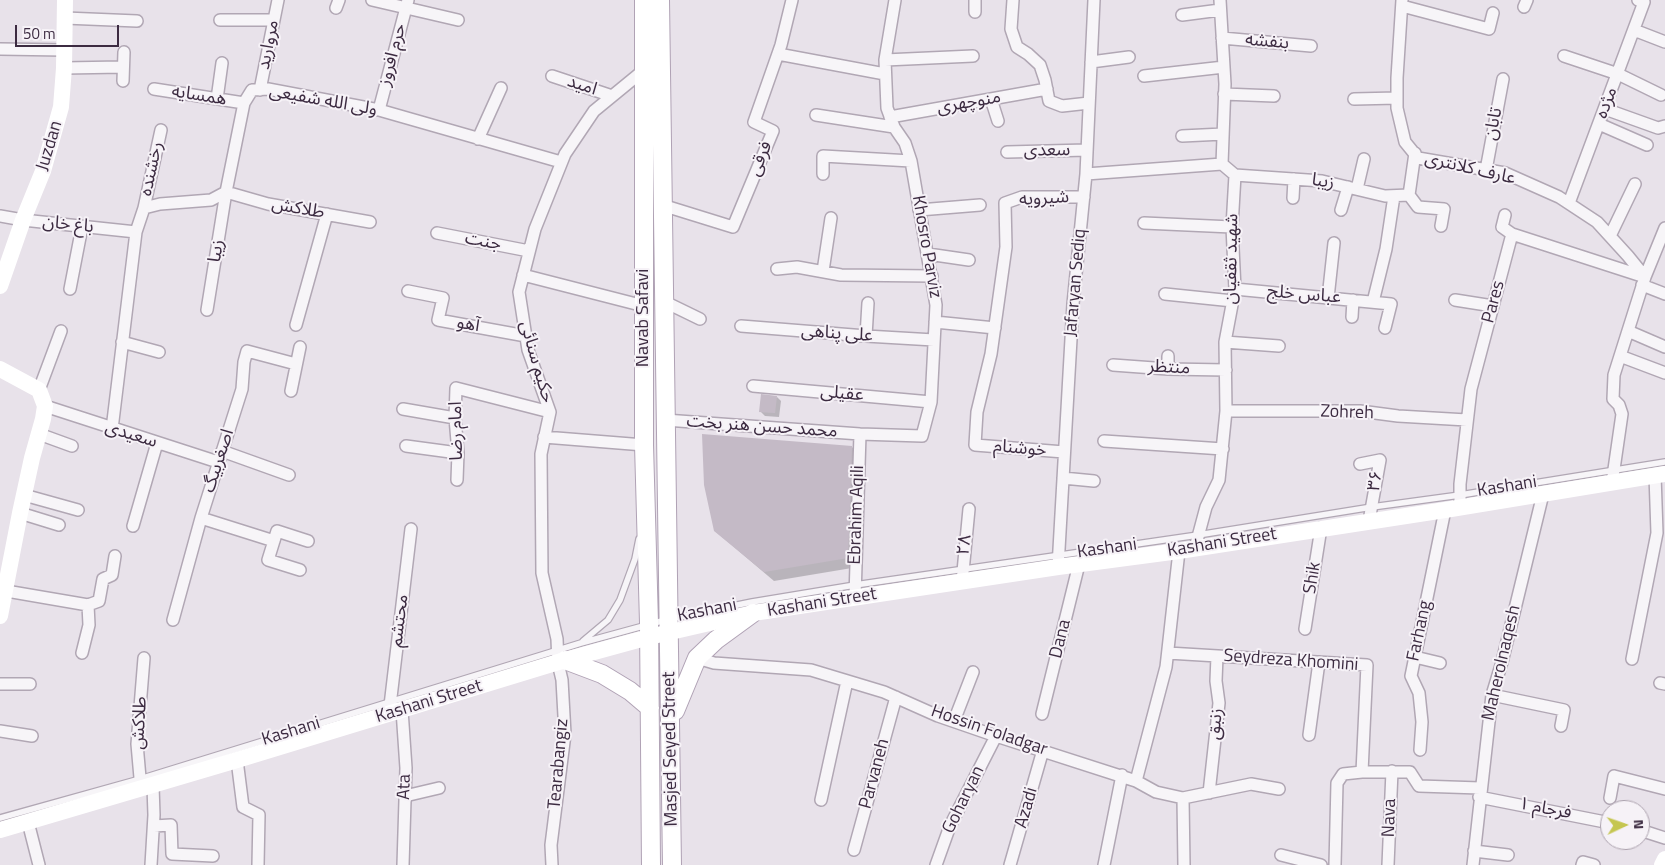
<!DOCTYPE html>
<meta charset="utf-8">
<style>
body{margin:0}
#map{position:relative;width:1665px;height:865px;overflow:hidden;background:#e8e2ea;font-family:"Titillium Web",sans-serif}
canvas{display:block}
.north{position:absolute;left:1600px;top:800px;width:50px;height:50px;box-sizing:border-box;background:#f6f2f7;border:1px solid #aca2ae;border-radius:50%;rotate:87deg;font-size:14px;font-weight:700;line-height:20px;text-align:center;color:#3c2b41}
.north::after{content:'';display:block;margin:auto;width:18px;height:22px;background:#c5c650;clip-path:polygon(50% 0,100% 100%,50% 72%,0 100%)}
.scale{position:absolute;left:15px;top:25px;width:104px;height:22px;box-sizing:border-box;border:2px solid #3c2b41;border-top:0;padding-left:6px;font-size:15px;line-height:18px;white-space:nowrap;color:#3c2b41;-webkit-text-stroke:4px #f6f2f7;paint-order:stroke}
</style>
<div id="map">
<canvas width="1665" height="865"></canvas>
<div class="north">N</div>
<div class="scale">50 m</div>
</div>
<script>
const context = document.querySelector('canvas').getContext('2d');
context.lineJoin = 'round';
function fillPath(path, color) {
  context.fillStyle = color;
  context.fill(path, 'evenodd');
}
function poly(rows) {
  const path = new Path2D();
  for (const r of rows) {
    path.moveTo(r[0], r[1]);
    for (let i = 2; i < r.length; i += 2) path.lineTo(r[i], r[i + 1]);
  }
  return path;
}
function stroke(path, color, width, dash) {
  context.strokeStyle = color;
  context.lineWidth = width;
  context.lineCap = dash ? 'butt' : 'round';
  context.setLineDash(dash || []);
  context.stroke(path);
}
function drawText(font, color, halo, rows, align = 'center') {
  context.font = font + ' "Titillium Web","Noto Sans Arabic",sans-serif';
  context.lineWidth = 4;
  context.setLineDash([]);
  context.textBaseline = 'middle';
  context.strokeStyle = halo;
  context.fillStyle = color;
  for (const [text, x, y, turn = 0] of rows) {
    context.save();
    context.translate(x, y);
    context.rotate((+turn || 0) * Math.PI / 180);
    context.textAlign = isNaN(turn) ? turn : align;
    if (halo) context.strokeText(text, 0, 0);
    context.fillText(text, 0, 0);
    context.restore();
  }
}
fillPath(poly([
 [777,397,781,401,779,417,765,416,760,411],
 [852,447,861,457,858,567,774,581,715,531]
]), '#0003');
fillPath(poly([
 [761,394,777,396,775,413,759,412],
 [702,434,852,446,848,558,764,572,714,531,704,485]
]), '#c4bac6');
const lane = poly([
 [583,641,608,620,620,600,635,559,639,539],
 [0,818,140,779,581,643,669,619,752,602,855,585,1198,535,1372,507,1460,495,1665,462]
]);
const street = poly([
 [372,0,458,20],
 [1013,0,1011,29,1017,47,1028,54,1040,65,1045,80,1049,101,1062,106,1089,103],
 [1402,0,1397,78,1397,108,1405,142,1418,158,1505,173,1559,197,1597,222,1628,256,1645,277],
 [1402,6,1489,29,1493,13],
 [1524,7,1527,0],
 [336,8,339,0],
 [975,12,975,0],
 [1182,15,1220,10],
 [65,18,137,21],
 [220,20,274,20],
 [1634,30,1665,42],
 [1222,38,1311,46],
 [0,49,64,50],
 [778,54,885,74],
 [1564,56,1618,74,1661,95],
 [885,60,973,56],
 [1091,62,1129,57],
 [64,68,122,67],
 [552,76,612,96],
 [1144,76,1224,67],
 [123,81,124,52],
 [154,89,244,103],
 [260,90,278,0],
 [1224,94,1274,96],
 [217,99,222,63],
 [991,99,998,121],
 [1354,99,1397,98],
 [1605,109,1658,128,1665,126],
 [379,110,408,0],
 [816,115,894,127],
 [890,117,1047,89],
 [1599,124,1647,145],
 [1182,136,1223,134],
 [478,139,501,88],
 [1007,152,1087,150],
 [1415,153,1409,195,1418,207,1444,209,1441,226],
 [1486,170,1503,79],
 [823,174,823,156,911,161],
 [1086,174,1222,164],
 [1235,175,1322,181,1385,196,1409,195],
 [1357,189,1364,159],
 [1293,198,1294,179],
 [1569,203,1644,2,1638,0],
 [662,205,733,227,773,131,754,122,781,45,792,0],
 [144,208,161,130],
 [919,210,980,205],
 [1341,210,1348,187],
 [1505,215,1502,227,1512,234],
 [0,216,23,220,136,232],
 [1144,223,1232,227],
 [437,233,529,251],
 [1610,236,1635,184],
 [928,254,969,260],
 [777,269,797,267,841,275,932,276],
 [823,271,831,218],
 [523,275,644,306],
 [1642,285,1665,294],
 [70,289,82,227],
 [1235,289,1391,304,1385,328],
 [408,291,443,298,438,320,526,336],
 [1165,294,1233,301],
 [1328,298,1334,243],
 [1455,300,1493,306],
 [663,301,700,319],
 [1373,302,1386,249,1394,196],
 [207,310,226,192,268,204,370,222],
 [1352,317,1353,300],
 [935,322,995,328],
 [296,325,327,214],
 [741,326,866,336,934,340],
 [1628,331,1665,347],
 [866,336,868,303],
 [122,342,159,352],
 [1225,342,1279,346],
 [1620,356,1665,373],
 [1113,365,1168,369,1226,370],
 [1168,369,1168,356],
 [753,386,931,402],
 [39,390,61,331],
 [291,391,300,347],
 [45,406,218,462],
 [403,409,455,418],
 [1226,411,1360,411,1398,416,1467,420],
 [665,420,860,434,922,436,931,402,936,305,911,161,905,143,894,127,887,108,885,60,895,0],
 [112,429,136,232,144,208,160,204,211,200,226,192,244,103,252,90,268,89,379,110,561,162],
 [39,434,72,446],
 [544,437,644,445],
 [1104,441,1223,449],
 [406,446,458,453],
 [222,451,289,475],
 [1064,452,975,445,977,412,991,354,1006,247,1005,203,1022,197,1084,197],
 [1360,464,1380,460,1369,521],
 [1063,478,1094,481],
 [457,480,458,453,455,418,456,388,550,412],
 [1612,483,1622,414,1619,405,1613,399,1614,375,1645,277,1665,228],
 [24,495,78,510],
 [1460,508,1460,484,1471,389,1512,234,1645,277],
 [20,513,59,525],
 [201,518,274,541],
 [133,526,157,443],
 [1195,548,1206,507,1219,480,1226,411,1225,342,1235,289,1232,227,1235,175,1222,164,1225,84,1220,0],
 [1058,567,1073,304,1086,174,1094,0],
 [300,570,268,560,277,531,308,541],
 [962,582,969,509],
 [0,590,88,605],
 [855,597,860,434],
 [173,620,201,518,242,389,244,362,247,351,296,364],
 [1305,629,1321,528],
 [82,653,89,625,88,605,99,601,103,579,112,575,115,556],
 [1168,653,1367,665,1362,772],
 [1415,657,1440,663],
 [697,658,714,663,811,670,884,692,938,716,996,736,1136,781,1156,792,1183,798,1251,784,1279,789],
 [1632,659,1657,533,1655,475],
 [1660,683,1665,684],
 [0,684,30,684],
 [1492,695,1564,710,1561,726],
 [402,710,406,768,403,865],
 [389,714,411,529],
 [1042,714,1079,564],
 [954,721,973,672],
 [0,731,32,736],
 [1309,735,1319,662],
 [1420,750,1422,722,1419,693,1411,676,1445,510],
 [237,760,243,807,259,815,258,865],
 [1136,781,1166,667,1179,551],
 [141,789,137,744,144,658],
 [1209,793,1219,703,1216,681,1217,656],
 [405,796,439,788],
 [1479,797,1610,823],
 [1183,798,1184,865],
 [1610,798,1614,776,1665,789],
 [821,800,847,681],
 [28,822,39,865],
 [154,826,171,825,172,854,213,856],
 [1640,830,1665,838],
 [854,850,896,697],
 [1474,851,1508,855],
 [1281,855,1321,865],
 [151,865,154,815,153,786],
 [552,865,551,845,565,734,562,680,558,663,557,639,542,573,541,454,550,412,528,350,519,292,535,229,565,154,594,111,644,70],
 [936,865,950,826,996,736],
 [1010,865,1043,750],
 [1104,865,1122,775],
 [1335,865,1337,783,1343,774,1362,772,1410,772,1419,786,1480,788],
 [1388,865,1392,771],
 [1473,865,1492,695,1502,662,1543,494],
 [1582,865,1583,862,1594,865]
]);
const primary = poly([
 [644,0,644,445,649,623,651,865],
 [660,0,672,865],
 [565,660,602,674,630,691,650,708],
 [675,711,697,658,716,640,753,613]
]);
stroke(lane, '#b1a7b4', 8);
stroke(street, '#b1a7b4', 14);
stroke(primary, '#b0a2b5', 20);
stroke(lane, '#f7f5f8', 5.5);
stroke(street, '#f7f5f8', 11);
stroke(poly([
 [0,286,23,220,43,171,61,107,64,68,65,0],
 [0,369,39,390,45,406,43,419,32,458,20,513,0,616],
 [0,830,237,760,565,660,649,637,753,613,1058,567,1179,551,1445,510,1665,474],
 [1662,865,1665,859]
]), '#fff', 16);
stroke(primary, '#fff', 18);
drawText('18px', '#3c2b41', '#f6f2f7', [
 ["بنفشه",1267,42,5],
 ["مروارید",269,45,-79],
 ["حرم افروز",393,55,-75],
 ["امید",582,86,18],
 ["همسایه",199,96,9],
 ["ولی الله شفیعی",323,101,10],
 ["منوچهری",969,103,-10],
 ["مژده",1607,103,-69],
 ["تابان",1494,124,-79],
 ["Juzdan",50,146,-73],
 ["سعدی",1047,151,-1],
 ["فرقی",761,159,-68],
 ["رخشنده",152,169,-78],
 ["عارف کلانتری",1470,169,13],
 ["زیبا",1323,182,9],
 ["شیرویه",1044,199,-3],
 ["طلاکش",298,209,10],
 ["باغ خان",68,225,6],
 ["جنت",483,242,11],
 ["Khosro Parviz",926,247,80],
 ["زیبا",217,251,-81],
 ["شهید ثقفیان",1232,259,-89],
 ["Jafaryan Sediq",1076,283,-85],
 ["عباس خلج",1304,295,5],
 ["Pares",1494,302,-75],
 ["Navab Safavi",644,318,-90],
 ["آهو",468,325,10],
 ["علی پناهی",837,334,4],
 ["حکیم سنائی",536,362,74],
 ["منتظر",1169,368,3],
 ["عقیلی",842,394,5],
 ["Zohreh",1347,413,2],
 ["محمد حسن هنر بخت",762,427,4],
 ["امام رضا",457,431,-91],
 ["سعیدی",131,435,17],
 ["خوشنام",1020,449,5],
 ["اصغربیگ",219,461,-72],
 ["۳۶",1376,481,-81],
 ["Kashani",1507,487,-9],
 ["Ebrahim Aqili",857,515,-88],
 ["Kashani Street",1222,543,-9],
 ["۲۸",965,545,-84],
 ["Kashani",1107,549,-8],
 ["Shik",1313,578,-81],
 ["Kashani Street",822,603,-9],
 ["Kashani",707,611,-11],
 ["محتشم",400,621,-83],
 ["Farhang",1420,631,-78],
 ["Dana",1061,639,-76],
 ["Seydreza Khomini",1291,661,4],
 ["Maherolnaqesh",1502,663,-77],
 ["Kashani Street",429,702,-17],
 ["طلاکش",140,723,-87],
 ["زنبق",1216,724,-84],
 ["Hossin Foladgar",989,731,19],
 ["Kashani",291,732,-17],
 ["Masjed Seyed Street",671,749,-91],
 ["Tearabangiz",559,764,-85],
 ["Parvaneh",875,774,-75],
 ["Ata",405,787,-88],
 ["Goharyan",964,800,-64],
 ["Azadi",1027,808,-74],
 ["فرجام ۱",1545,809,11],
 ["Nava",1390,818,-88]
]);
</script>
